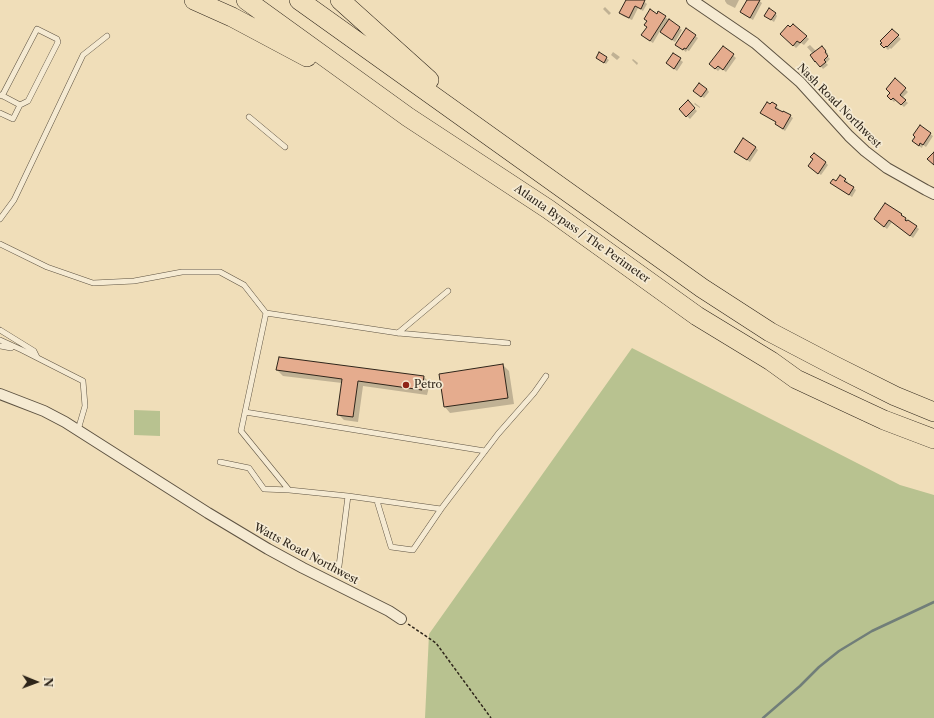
<!DOCTYPE html>
<style>
body{margin:0}
#map{position:relative;width:934px;height:718px;overflow:hidden;background:#f0deb9;font-family:"Libre Caslon Text",serif}
canvas{display:block}
.north{position:absolute;left:16px;top:662px;width:40px;height:40px;-webkit-text-stroke:3px #f5ead2;paint-order:stroke;rotate:91deg;font-size:11px;font-weight:700;line-height:16px;text-align:center;color:#2e251a}
.north::after{content:'';display:block;margin:auto;width:14px;height:18px;background:#2e251a;clip-path:polygon(50% 0,100% 100%,50% 72%,0 100%)}
</style>
<div id="map">
<canvas width="934" height="718"></canvas>
<div class="north">N</div>
</div>
<script>
const context = document.querySelector('canvas').getContext('2d');
context.lineJoin = 'round';
function fillPath(path, color) {
  context.fillStyle = color;
  context.fill(path, 'evenodd');
}
function poly(rows) {
  const path = new Path2D();
  for (const r of rows) {
    path.moveTo(r[0], r[1]);
    for (let i = 2; i < r.length; i += 2) path.lineTo(r[i], r[i + 1]);
  }
  return path;
}
function stroke(path, color, width, dash) {
  context.strokeStyle = color;
  context.lineWidth = width;
  context.lineCap = dash ? 'butt' : 'round';
  context.setLineDash(dash || []);
  context.stroke(path);
}
function drawText(font, color, halo, rows, align = 'center') {
  context.font = font + ' "Libre Caslon Text",serif';
  context.lineWidth = 3.5;
  context.setLineDash([]);
  context.textBaseline = 'middle';
  context.strokeStyle = halo;
  context.fillStyle = color;
  for (const [text, x, y, turn = 0] of rows) {
    context.save();
    context.translate(x, y);
    context.rotate((+turn || 0) * Math.PI / 180);
    context.textAlign = isNaN(turn) ? turn : align;
    if (halo) context.strokeText(text, 0, 0);
    context.fillText(text, 0, 0);
    context.restore();
  }
}
fillPath(poly([
 [632,348,900,485,934,495,934,718,425,718,429,634],
 [134,410,160,411,160,436,134,435]
]), '#b8c290');
fillPath(poly([
 [627,0,642,0,647,4,643,11,638,8,632,20,623,16,620,13],
 [725,0,739,0,735,8,727,4,725,1],
 [749,0,758,0,762,3,753,20,744,15,742,12],
 [605,7,611,13,609,15,603,9],
 [775,13,777,16,774,22,768,18],
 [657,15,665,17,682,30,675,42,664,35,660,31,653,43,645,38],
 [793,25,809,39,804,45,801,43,796,48,781,34,790,28],
 [892,30,901,39,891,49,890,48,888,50,882,44],
 [695,36,698,38,689,51,687,50,686,52,677,45],
 [810,45,816,51,825,49,828,54,826,55,830,59,826,63,828,65,823,69,818,63,813,54,807,47],
 [723,47,736,58,726,72,721,68,718,71,713,67],
 [613,52,620,57,617,60,611,55],
 [673,54,683,62,677,71,670,66],
 [606,58,609,60,606,64,600,60],
 [633,59,638,63,637,65,632,60],
 [895,80,908,92,902,98,908,103,904,107,896,100,894,102,888,96,891,93],
 [707,89,709,92,704,98,697,93],
 [688,102,697,111,690,119,680,109],
 [695,103,700,107,700,108,694,104],
 [771,106,776,106,779,109,778,110,790,116,793,118,785,131,776,124,777,122],
 [930,134,933,136,926,147,923,145,922,148,916,144],
 [755,147,758,150,750,162,735,152],
 [814,159,825,162,828,165,821,175,809,166],
 [845,179,848,182,847,183,856,190,852,197,831,183],
 [901,215,919,229,913,238,892,222,887,229,875,219],
 [503,365,509,371,514,404,450,413,445,407],
 [277,370,424,377,430,383,427,395,363,386,358,422,344,420,338,414,342,383,283,376]
]), '#0003');
stroke(poly([
 [763,718,800,686,819,667,839,651,872,631,934,602]
]), '#717e79', 2.5);
const building = poly([
 [626,0,645,0,641,9,635,6,629,18,619,13,626,0],
 [747,0,760,0,750,18,740,12,747,0],
 [769,8,776,13,771,20,764,16,769,8],
 [650,9,657,14,658,11,666,16,650,41,641,35,647,27,644,25,647,21,644,19,650,9],
 [669,19,680,27,672,40,660,32,669,19],
 [793,24,807,36,800,43,797,41,793,46,780,34,788,25,790,27,793,24],
 [686,28,696,35,686,49,684,48,683,50,675,45,686,28],
 [892,29,899,35,887,47,886,46,884,48,880,44,882,43,880,41,892,29],
 [723,46,734,54,723,70,718,66,715,69,709,64,723,46],
 [822,46,826,51,825,52,828,56,824,60,826,62,820,67,815,61,815,62,810,55,822,46],
 [599,52,607,57,604,63,596,58,599,52],
 [673,53,681,58,674,69,666,63,673,53],
 [895,78,906,88,900,95,906,100,901,105,893,98,891,100,887,96,890,93,886,89,895,78],
 [699,83,707,89,701,97,693,91,699,83],
 [688,100,695,108,686,117,679,109,688,100],
 [767,102,770,104,772,102,777,105,775,108,783,112,783,111,791,115,783,129,775,124,776,122,760,113,767,102],
 [920,125,931,133,923,145,920,143,919,146,912,141,915,137,913,135,920,125],
 [743,138,756,147,747,160,734,152,743,138],
 [934,152,934,165,927,159,934,152],
 [814,153,826,162,818,174,808,166,813,159,810,157,814,153],
 [840,175,846,179,844,181,854,187,849,195,830,183,833,179,836,181,840,175],
 [885,203,902,214,901,215,906,218,905,220,906,221,908,220,917,226,910,236,889,220,884,227,874,219,885,203],
 [279,357,424,376,422,390,358,381,353,417,337,415,342,379,276,370,279,357],
 [503,364,508,398,444,407,439,374,503,364]
]);
fillPath(building, '#e5ac8e');
stroke(building, '#2e251a', 1);
const service = poly([
 [1,95,20,105],
 [0,113,13,119,20,105,28,101,58,42,57,39,37,29,2,96],
 [249,117,285,147],
 [0,219,14,200,83,55,107,36],
 [0,244,47,267,93,283,134,281,182,272,220,272,244,285,266,313,398,333,508,343],
 [266,313,241,431,289,490,348,496,441,509],
 [0,330,34,351,37,357],
 [398,333,448,291],
 [0,340,22,350,83,381,85,406,78,430],
 [0,346,11,348],
 [245,412,485,451],
 [220,462,249,468,264,489,289,490],
 [377,501,391,547,413,550,441,509,498,434,534,393,546,376],
 [339,566,348,496]
]);
const minor = poly([
 [692,0,755,43,800,82,849,136,865,151,887,168,926,190,934,194],
 [0,394,44,411,65,422,208,513,268,549,303,568,389,611,401,619]
]);
const motorway = poly([
 [194,0,232,17,307,57],
 [246,0,408,117,548,209,697,316,771,361,796,379,884,420,934,439],
 [299,0,702,288,770,332,833,365,895,396,934,412],
 [340,0,429,80]
]);
stroke(service, '#5e5342', 6);
stroke(minor, '#5e5342', 12);
stroke(motorway, '#2e251a', 20);
stroke(poly([
 [408,624,436,643,491,718]
]), '#2e251a', 1.5, [3, 2]);
stroke(service, '#f5ead2', 5);
stroke(minor, '#f5ead2', 10);
stroke(motorway, '#f0deb9', 19);
for (const [x, y, r, color] of [
 [406,385,4,"#8f2418"]
]) {
  const dot = new Path2D();
  dot.arc(x, y, r, 0, 2 * Math.PI);
  context.fillStyle = color;
  context.fill(dot);
  stroke(dot, '#f5ead2', 1.5);
}
drawText('11px', '#2e251a', '#f5ead2', [
 ["Nash Road Northwest",839,106,45],
 ["Atlanta Bypass / The Perimeter",582,234,35],
 ["Watts Road Northwest",306,554,28]
]);
drawText('11px', '#2e251a', '#f5ead2', [
 ["Petro",414,385]
], 'left');
</script>
